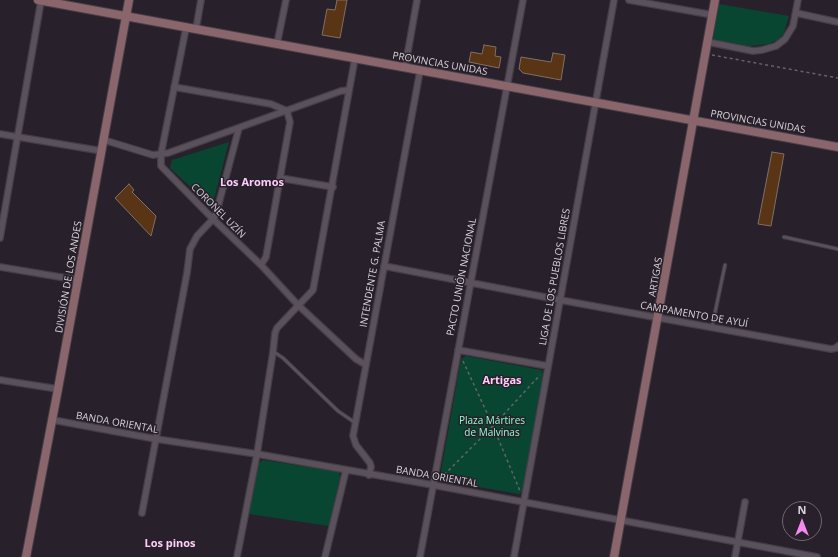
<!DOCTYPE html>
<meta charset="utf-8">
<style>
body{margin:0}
#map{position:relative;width:838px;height:557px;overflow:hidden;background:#28202a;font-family:"Open Sans",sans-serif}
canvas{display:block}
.north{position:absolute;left:782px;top:501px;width:40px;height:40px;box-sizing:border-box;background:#28202a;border:1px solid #6f6870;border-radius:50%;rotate:0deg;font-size:11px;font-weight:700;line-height:16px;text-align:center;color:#d9d3da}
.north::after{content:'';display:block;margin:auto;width:14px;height:18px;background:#f489f0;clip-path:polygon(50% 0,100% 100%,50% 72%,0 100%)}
</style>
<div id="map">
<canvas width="838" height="557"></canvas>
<div class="north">N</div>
</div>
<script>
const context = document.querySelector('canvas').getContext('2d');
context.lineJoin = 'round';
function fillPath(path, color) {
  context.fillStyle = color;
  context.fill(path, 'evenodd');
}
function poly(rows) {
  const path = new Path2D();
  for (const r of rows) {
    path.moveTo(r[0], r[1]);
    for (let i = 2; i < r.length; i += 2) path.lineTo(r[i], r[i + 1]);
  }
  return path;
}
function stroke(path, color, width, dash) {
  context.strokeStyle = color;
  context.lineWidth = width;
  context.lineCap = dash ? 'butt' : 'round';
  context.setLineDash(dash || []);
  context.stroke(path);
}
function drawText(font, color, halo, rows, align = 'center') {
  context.font = font + ' "Open Sans",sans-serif';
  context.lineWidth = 3;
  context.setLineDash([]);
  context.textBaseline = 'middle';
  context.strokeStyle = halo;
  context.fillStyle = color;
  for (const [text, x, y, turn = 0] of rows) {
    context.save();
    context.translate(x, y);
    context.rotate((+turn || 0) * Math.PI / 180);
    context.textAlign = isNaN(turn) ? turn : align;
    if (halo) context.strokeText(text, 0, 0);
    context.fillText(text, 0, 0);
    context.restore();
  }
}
fillPath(poly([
 [719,4,789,16,784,33,779,39,769,44,749,46,713,39],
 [229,142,212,207,170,168,172,160],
 [466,356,541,370,544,376,524,491,519,494,444,481,440,477,461,359],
 [263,460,339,472,340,477,329,526,249,514,258,464]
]), '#084631');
const building = poly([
 [337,0,347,0,340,38,322,35,327,9,335,10,337,0],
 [484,45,496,47,495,56,501,57,499,68,469,62,471,52,482,54,484,45],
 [553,53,565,55,561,80,523,73,519,69,521,57,551,62,553,53],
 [772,152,784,154,771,226,758,224,772,152],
 [129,184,134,190,132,192,156,216,151,236,115,198,129,184]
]);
fillPath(building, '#5a3515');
stroke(building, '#7e7066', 1);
const lane = poly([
 [784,237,838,249],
 [712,327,725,265],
 [274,352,283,358,338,411,354,422]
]);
const street = poly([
 [629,0,713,15],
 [796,13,838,22],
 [186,28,161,154,161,166,213,219,261,265,298,305,356,359,366,365],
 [196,29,201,0],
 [708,42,753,51,762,50,776,46,785,39,793,26,798,0],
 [277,44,286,0],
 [405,68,417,0],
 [174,87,271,104,287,111,290,122,280,178,266,257,261,265],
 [0,134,102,151],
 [104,140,153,155,168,153,341,91,349,90],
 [280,178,333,187],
 [0,238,41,1],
 [384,266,560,300,831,349,836,348,838,346],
 [0,267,78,280],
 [458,350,548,366],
 [0,380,58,389],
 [53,420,156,439,257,454,433,485,817,557],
 [369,475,371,467,370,463,356,445,353,436,420,71],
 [142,513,187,273,190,249,197,236,213,219,216,214,239,128],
 [237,557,257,454,273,352,275,333,277,328,313,290,355,58],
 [325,557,346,470],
 [420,557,523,0],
 [514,557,614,0],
 [735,557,745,502]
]);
const secondary = poly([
 [38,0,838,147],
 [26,557,58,389,129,0],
 [614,557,715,0]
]);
stroke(lane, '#453e46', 4.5);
stroke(street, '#453e46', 8);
stroke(secondary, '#453e46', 10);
stroke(poly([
 [712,55,838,78],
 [463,361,493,426,520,491],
 [440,479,493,426,540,375]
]), '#68616a', 1.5, [3, 3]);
stroke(lane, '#5a515c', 2.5);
stroke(street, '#5a515c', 5.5);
stroke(secondary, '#8a656c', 8);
drawText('10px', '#d9d3da', '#28202a', [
 ["PROVINCIAS UNIDAS",440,64,10],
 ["PROVINCIAS UNIDAS",758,122,10],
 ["CORONEL UZÍN",218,211,45],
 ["INTENDENTE G. PALMA",373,274,-80],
 ["DIVISIÓN DE LOS ANDES",69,277,-80],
 ["PACTO UNIÓN NACIONAL",462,277,-79],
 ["LIGA DE LOS PUEBLOS LIBRES",555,277,-80],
 ["ARTIGAS",656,277,-80],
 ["CAMPAMENTO DE AYUÍ",694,315,10],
 ["BANDA ORIENTAL",117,423,10],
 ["BANDA ORIENTAL",437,477,10]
]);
drawText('10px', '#94fdcf', '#28202a', [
 ["Plaza Mártires",492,421],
 ["de Malvinas",492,433]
]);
drawText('bold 11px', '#fecefb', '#28202a', [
 ["Los Aromos",252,183],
 ["Artigas",502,381],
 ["Los pinos",170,544]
]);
</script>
